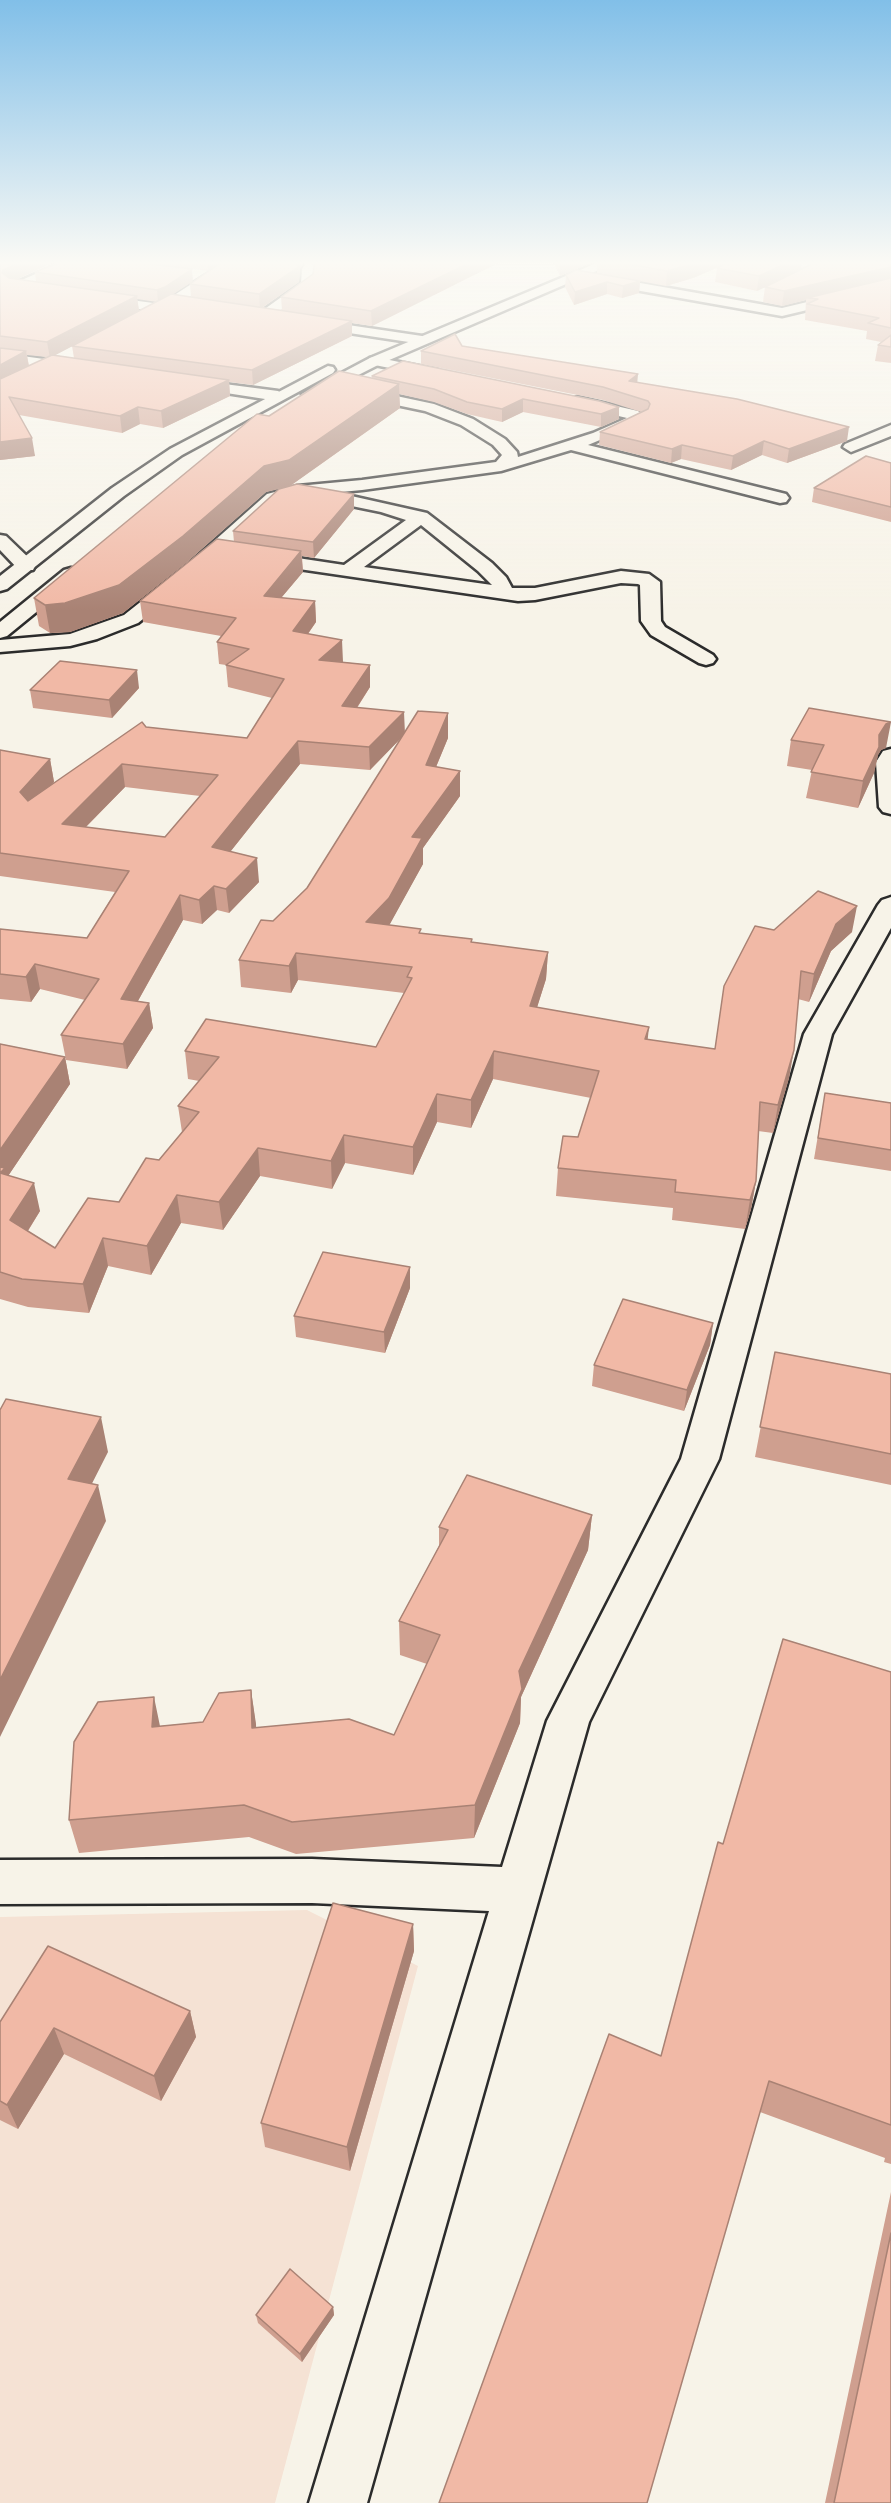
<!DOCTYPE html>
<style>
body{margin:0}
canvas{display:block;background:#f7f3e8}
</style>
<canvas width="891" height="2503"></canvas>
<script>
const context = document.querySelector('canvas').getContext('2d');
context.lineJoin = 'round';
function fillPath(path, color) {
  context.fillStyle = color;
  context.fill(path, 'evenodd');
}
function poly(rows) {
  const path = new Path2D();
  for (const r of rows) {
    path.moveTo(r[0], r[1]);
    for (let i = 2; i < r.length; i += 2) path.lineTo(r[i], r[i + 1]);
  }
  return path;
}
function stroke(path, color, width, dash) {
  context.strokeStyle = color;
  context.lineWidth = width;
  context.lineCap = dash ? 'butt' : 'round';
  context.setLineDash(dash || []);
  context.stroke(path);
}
fillPath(poly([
 [307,1910,418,1966,275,2503,0,2503,0,1917]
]), '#f5e2d4');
const minor = poly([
 [67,260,85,260,27,285,44,288,46,291,44,294,12,291,6,287,67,260],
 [229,260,244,260,185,300,212,304,214,307,212,310,168,305,166,302,168,299,229,260],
 [308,260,321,260,314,269,312,287,269,319,259,319,257,316,259,313,301,283,302,269,308,260],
 [769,260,799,260,826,265,828,268,794,285,789,284,788,281,789,278,809,269,775,264,769,260],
 [595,275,782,308,891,282,891,290,782,316,590,282,589,279,595,275],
 [93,295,161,304,168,308,161,312,88,302,86,299,93,295],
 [308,319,422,336,429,340,422,344,303,326,301,323,303,320,308,319],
 [0,353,81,364,88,368,81,372,0,361,0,353],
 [375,357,438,370,445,374,438,378,370,364,368,361,370,358,375,357],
 [186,379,278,391,286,396,278,401,181,386,179,383,181,380,186,379],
 [354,387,434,404,473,419,505,439,517,452,518,457,593,433,627,418,572,405,569,402,572,399,577,397,638,411,647,418,645,421,588,445,786,494,789,498,786,502,780,503,571,450,501,471,362,490,299,496,279,502,201,573,138,623,97,639,70,646,0,652,0,640,70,634,124,615,187,565,267,494,298,486,362,480,496,462,502,455,493,445,461,425,425,411,349,395,346,392,349,389,354,387],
 [891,425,891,436,851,452,843,447,845,444,891,425],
 [338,493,427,513,492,563,506,577,512,588,535,588,621,571,649,574,660,582,661,621,665,627,713,655,716,659,713,663,706,665,699,663,651,635,641,621,640,585,638,584,621,583,535,600,518,601,251,562,249,558,251,554,258,552,344,565,406,520,381,512,332,502,329,498,332,494,338,493],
 [421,525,478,571,492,585,364,567,421,525],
 [0,535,6,536,33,562,35,566,33,570,19,570,0,550,0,535],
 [891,749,891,814,883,812,879,807,876,762,883,751,891,749],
 [891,897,891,928,832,1034,719,1459,589,1722,367,2503,309,2503,489,1911,312,1903,0,1904,0,1860,312,1859,502,1867,547,1721,681,1459,804,1034,878,905,882,900,891,897]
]);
const major = poly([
 [604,260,622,260,380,364,315,397,310,399,302,394,370,358,604,260],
 [328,366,333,367,335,370,333,373,182,455,124,496,7,589,0,591,0,576,112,488,170,449,328,366],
 [71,568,78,570,80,574,78,578,7,636,0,638,0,622,64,570,71,568]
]);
stroke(minor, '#2b2b2b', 5);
stroke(major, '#2b2b2b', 5);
fillPath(minor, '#f7f3e8');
fillPath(major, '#f7f3e8');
fillPath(poly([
 [0,260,58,260,17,279,36,282,35,272,193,281,173,294,191,297,190,284,300,269,299,282,262,308,282,310,281,297,504,260,372,326,352,323,352,336,253,385,229,382,230,396,163,428,140,424,122,433,19,415,35,456,0,460],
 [137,299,157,302,139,311],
 [72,346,74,358,54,355],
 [27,355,47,357,29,366],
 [125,260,224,260,208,271],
 [552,260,802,260,801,269,818,261,813,260,884,260,891,262,891,363,875,361,878,345,881,342,866,339,867,331,805,320,806,300,782,306,763,302,765,287,769,285,757,291,715,282,717,268,693,278,666,286,597,273,597,260,560,276],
 [566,275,640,281,639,293,622,298,607,294,574,305,565,287],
 [462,346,638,383,847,441,787,463,762,455,731,470,681,459,671,463,599,445,600,432,641,412,603,400,421,364,421,351],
 [403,361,619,419,601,427,523,412,502,422,467,414,434,402,399,394,400,408,290,486,266,492,186,563,123,613,70,632,50,633,39,626,34,598,269,416,372,378,372,376],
 [891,463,891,522,812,502,814,488],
 [354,494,354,509,314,558,302,556,303,572,281,598,315,601,316,622,308,634,343,662,370,665,370,687,357,708,405,733,448,713,448,738,436,767,460,771,460,796,423,848,423,864,389,925,421,933,472,939,472,942,548,952,546,979,537,1007,648,1040,715,1049,774,930,852,932,831,951,809,1002,798,999,789,1078,773,1133,758,1131,756,1181,751,1209,745,1229,672,1220,673,1208,556,1196,558,1168,578,1137,591,1098,493,1079,471,1128,437,1122,413,1175,345,1163,332,1189,260,1176,223,1230,181,1223,151,1275,108,1266,89,1313,28,1307,0,1299,0,1044,65,1057,70,1084,8,1176,40,1211,28,1231,55,1248,119,1202,159,1160,182,1132,178,1106,199,1081,188,1079,185,1051,376,1047,404,993,298,980,291,993,241,987,239,960,273,921,307,888,402,737,370,770,300,764,230,852,259,882,229,913,217,910,202,924,183,920,138,1001,149,1003,153,1028,127,1069,66,1060,61,1035,85,1000,40,989,31,1002,0,999,0,929,87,938,115,892,0,876,0,750,50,759,54,782,52,784,146,727,247,738,272,698,228,687,226,665,219,664,217,642,221,636,143,622,140,601,234,542,233,531],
 [125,787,200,796,165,837,86,827],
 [139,688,112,718,33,708,30,690],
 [791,740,886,748,881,750,878,755,874,773,858,808,806,798,812,770,787,766],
 [825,1093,891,1103,891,1171,814,1159],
 [410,1288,385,1353,296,1337,294,1316],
 [713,1323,710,1345,684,1411,592,1386,594,1365],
 [775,1352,891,1374,891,1485,755,1457],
 [592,1515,588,1550,521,1697,520,1723,474,1838,296,1854,249,1837,79,1853,69,1820,160,1726,203,1722,251,1690,256,1727,394,1735,427,1664,400,1655,399,1621,439,1546,439,1527],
 [891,1672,891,2164,884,2162,885,2158,760,2112,661,2056,723,1844],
 [413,1924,414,1951,350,2171,265,2147,261,2123],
 [190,2011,196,2037,161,2101,64,2054,18,2129,0,2120,0,2022],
 [891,2192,891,2503,825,2503],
 [333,2307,334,2315,302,2362,258,2323,256,2315]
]), '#cf9f8f');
fillPath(poly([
 [25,260,58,260,5,285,2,273,3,270],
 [208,260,224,260,208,271],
 [299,260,305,260,300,269,299,282,260,309,259,294],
 [475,260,504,260,372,326,371,311],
 [564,260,597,260,560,276,560,262],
 [702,260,734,260,693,278,666,286,667,271],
 [793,260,802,260,801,270,757,291,759,276],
 [891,267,891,281,807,298,806,300,782,306,784,291],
 [192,269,193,281,166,299,158,302,157,290],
 [640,281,639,293,622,298,623,286],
 [607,282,607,294,574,305,575,292],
 [137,296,139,311,50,358,47,342],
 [352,321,352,336,253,385,252,370],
 [26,351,29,367,0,382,0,365],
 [638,374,637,386,629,381],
 [229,380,230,396,163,428,161,411],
 [399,384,400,408,290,486,266,492,186,563,123,613,70,632,50,633,45,605,264,466],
 [523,399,523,412,502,422,502,409],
 [138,407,140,424,122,433,120,416],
 [619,407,619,419,601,427,601,414],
 [849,427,847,441,787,463,789,449],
 [32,438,35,456,0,460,0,442],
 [764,441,762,455,731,470,733,456],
 [682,445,681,459,671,463,672,449],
 [354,494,354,509,314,558,313,542],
 [301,551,303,572,265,617,264,596],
 [315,601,316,622,295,652,293,631],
 [342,640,343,662,319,660],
 [370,665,370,687,343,729,342,706],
 [137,670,139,688,112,718,109,700],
 [404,712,405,734,370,770,369,747],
 [448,713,448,738,426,791,426,765],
 [891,722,886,748,881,750,878,755,874,773,858,808,863,781,879,735,886,724],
 [298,741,300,764,215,871,212,847],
 [50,759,54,782,24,816,20,792],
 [122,764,125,787,66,847,62,824],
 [460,771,460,796,423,848,423,864,390,924,367,949,366,922,412,837],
 [257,858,259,882,229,913,226,889],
 [214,886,217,910,202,924,199,900],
 [180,895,183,920,125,1024,121,999],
 [857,906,852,932,831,951,809,1002,814,974,836,924],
 [548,952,546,979,529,1033,530,1006],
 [296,953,298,980,291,993,289,966],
 [35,964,40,989,31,1002,26,977],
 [149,1003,153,1028,127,1069,123,1044],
 [649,1027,646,1055,645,1039],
 [794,1050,789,1078,773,1133,778,1105],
 [494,1051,493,1079,471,1128,471,1100],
 [65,1057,70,1084,0,1188,0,1150],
 [437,1094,437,1122,413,1175,413,1147],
 [344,1135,345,1163,332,1189,331,1161],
 [258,1148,260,1176,223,1230,219,1202],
 [756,1181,751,1209,745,1229,750,1200],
 [34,1183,40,1211,17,1248,10,1220],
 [177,1195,181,1223,151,1275,147,1246],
 [103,1238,108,1266,89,1313,83,1284],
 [410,1267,410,1288,385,1353,384,1332],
 [713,1323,710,1345,684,1411,687,1390],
 [101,1417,108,1452,76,1515,68,1479],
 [98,1485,106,1521,0,1737,0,1680],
 [592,1515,588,1550,521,1697,520,1723,474,1838,475,1805,519,1671],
 [251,1690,256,1724,257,1761,252,1728],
 [154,1697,161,1731,152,1727],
 [413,1924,414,1951,350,2171,347,2147],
 [190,2011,196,2037,161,2101,154,2076],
 [54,2028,64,2054,18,2129,7,2105],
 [333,2307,334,2315,302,2362,300,2354]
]), '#a98274');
const building = poly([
 [0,260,25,260,3,270,2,273,9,278,137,296,47,342,0,336,0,260],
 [66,260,116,260,192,269,165,287,157,290,35,272,66,260],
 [225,260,299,260,298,267,259,294,190,284,225,260],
 [315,260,475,260,371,311,281,297,313,274,315,260],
 [606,260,702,260,695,263,667,271,606,260],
 [732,260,793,260,759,276,717,268,732,260],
 [820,260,884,260,891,262,891,267,784,291,765,287,820,260],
 [576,270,640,281,623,286,607,282,575,292,566,275,576,270],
 [891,278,891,328,868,323,879,318,807,304,818,299,807,298,891,278],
 [171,294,352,321,252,370,72,346,171,294],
 [455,334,462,346,638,374,629,381,737,399,849,427,789,449,764,441,733,456,682,445,672,449,600,432,648,409,650,404,648,401,603,387,421,351,455,334],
 [891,335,891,347,878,345,891,335],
 [0,348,26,351,0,365,0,348],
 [52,355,229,380,161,411,138,407,120,416,9,397,32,438,0,442,0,379,52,355],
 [403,361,599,401,619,407,601,414,523,399,502,409,467,402,434,389,372,376,403,361],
 [339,371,399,384,289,460,264,466,183,536,119,585,65,603,45,605,34,598,257,414,269,416,339,371],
 [866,456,891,463,891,507,814,488,866,456],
 [297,484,354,494,313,542,233,531,279,489,297,484],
 [217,539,301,551,264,596,315,601,293,631,342,640,319,660,370,665,342,706,404,712,369,747,298,741,212,847,257,858,226,889,214,886,199,900,180,895,121,999,149,1003,123,1044,61,1035,99,979,35,964,26,977,0,974,0,929,87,938,129,871,0,853,0,750,50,759,20,792,28,801,142,722,146,727,247,738,284,679,226,665,249,649,217,642,236,618,140,601,217,539],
 [122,764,218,775,165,837,62,824,122,764],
 [60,661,137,670,109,700,30,690,60,661],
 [809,708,891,722,886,724,879,735,879,747,863,781,811,772,824,745,791,740,809,708],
 [418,711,448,713,426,765,460,771,412,837,422,838,389,898,366,922,421,929,419,933,472,939,471,942,548,952,530,1006,649,1027,645,1039,715,1049,724,986,755,926,774,930,818,891,857,906,836,924,814,974,801,971,794,1050,778,1105,760,1102,756,1181,750,1200,675,1192,676,1180,558,1168,563,1136,578,1137,599,1071,494,1051,471,1100,437,1094,413,1147,344,1135,331,1161,258,1148,219,1202,177,1195,147,1246,103,1238,83,1284,22,1279,0,1272,0,1173,34,1183,10,1220,55,1248,88,1198,119,1202,146,1158,159,1160,199,1112,178,1106,219,1057,185,1051,206,1019,376,1047,412,978,407,977,412,967,296,953,289,966,239,960,261,920,273,921,307,888,418,711],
 [0,1044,65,1057,0,1150,0,1044],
 [825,1093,891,1103,891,1150,818,1138,825,1093],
 [0,1167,5,1168,0,1173,0,1167],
 [323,1252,410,1267,384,1332,294,1316,323,1252],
 [623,1299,713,1323,687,1390,594,1365,623,1299],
 [775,1352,891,1374,891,1454,760,1427,775,1352],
 [6,1399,101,1417,68,1479,98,1485,0,1680,0,1410,6,1399],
 [467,1475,592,1515,519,1671,522,1689,475,1805,292,1822,244,1805,69,1820,74,1742,98,1702,154,1697,152,1727,203,1722,219,1693,251,1690,252,1728,349,1719,394,1735,440,1635,399,1621,448,1530,439,1527,467,1475],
 [783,1639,891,1672,891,2125,769,2081,647,2503,439,2503,609,2034,661,2056,718,1842,723,1844,783,1639],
 [333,1903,413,1924,347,2147,261,2123,333,1903],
 [48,1946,190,2011,154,2076,54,2028,7,2105,0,2101,0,2022,48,1946],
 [891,2233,891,2503,834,2503,891,2233],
 [290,2269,333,2307,300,2354,256,2315,290,2269]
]);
fillPath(building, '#f1b9a6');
stroke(building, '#a98274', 1.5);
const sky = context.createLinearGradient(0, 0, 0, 611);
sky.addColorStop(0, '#81bfe8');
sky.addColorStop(0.43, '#fbfaf5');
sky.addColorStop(1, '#fbfaf500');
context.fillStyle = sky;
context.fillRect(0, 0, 891, 611);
</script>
